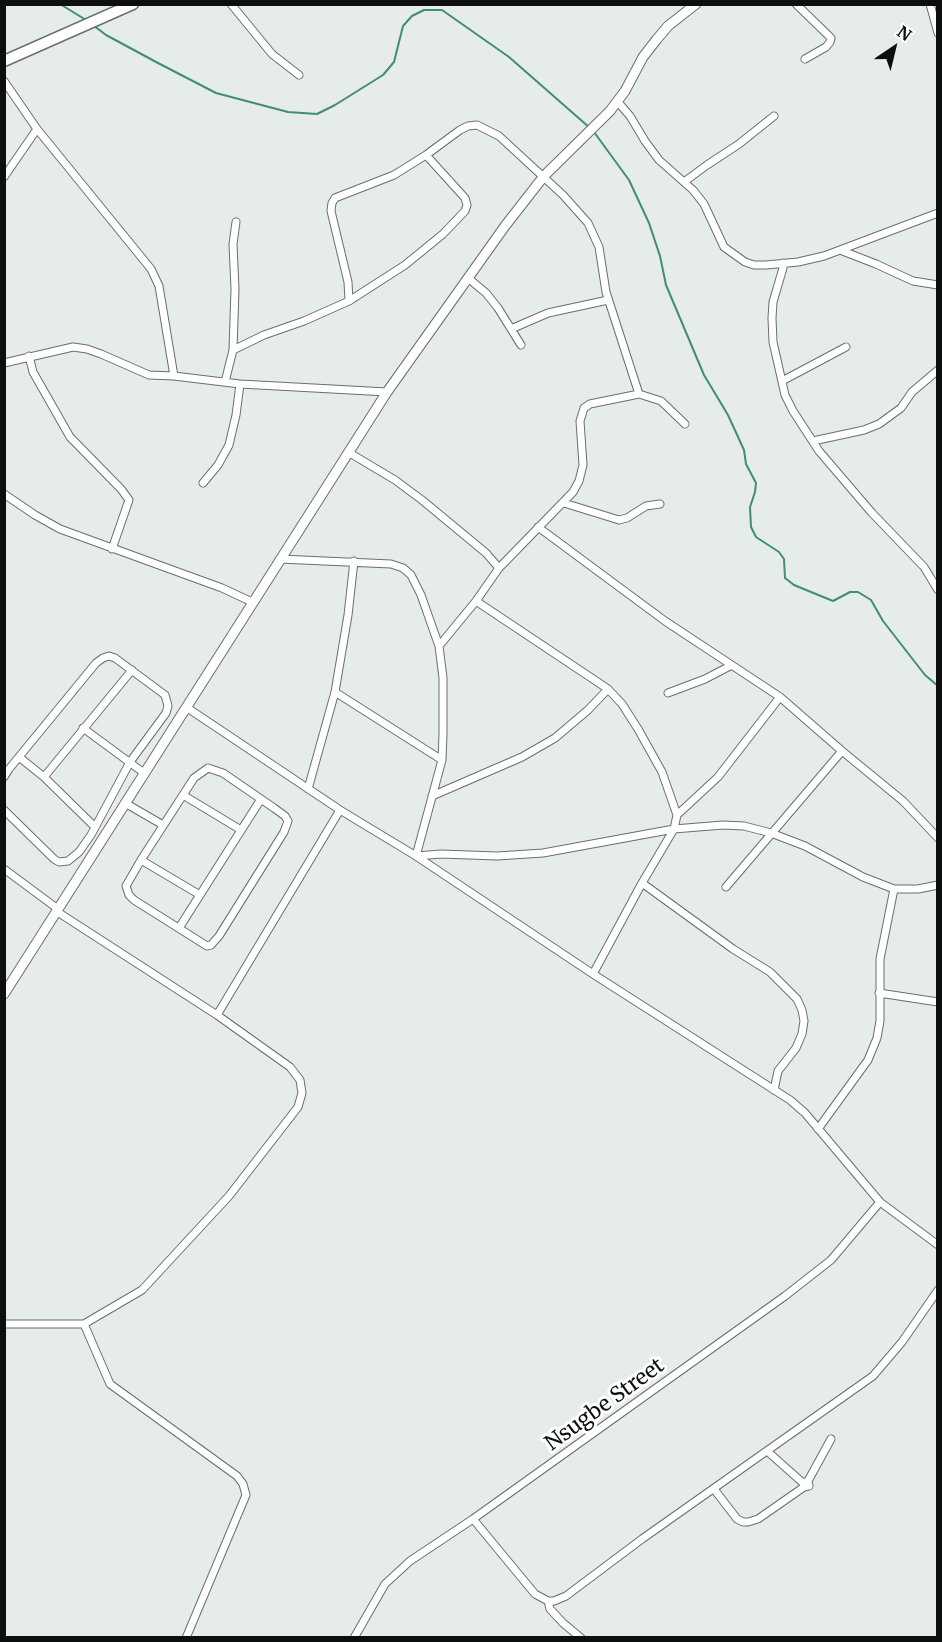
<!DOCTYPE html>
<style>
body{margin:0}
#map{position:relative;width:942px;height:1642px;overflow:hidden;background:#e6ecea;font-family:Merriweather,serif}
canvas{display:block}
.frame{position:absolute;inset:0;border:6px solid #0d0f0e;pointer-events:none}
.north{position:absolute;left:864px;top:18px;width:60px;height:60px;-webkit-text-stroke:4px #fff;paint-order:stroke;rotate:35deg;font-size:16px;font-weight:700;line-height:24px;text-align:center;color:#0d0f0e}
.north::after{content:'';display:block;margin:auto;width:21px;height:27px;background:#0d0f0e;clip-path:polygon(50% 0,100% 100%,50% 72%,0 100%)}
</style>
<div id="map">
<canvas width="942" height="1642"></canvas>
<div class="frame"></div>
<div class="north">N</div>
</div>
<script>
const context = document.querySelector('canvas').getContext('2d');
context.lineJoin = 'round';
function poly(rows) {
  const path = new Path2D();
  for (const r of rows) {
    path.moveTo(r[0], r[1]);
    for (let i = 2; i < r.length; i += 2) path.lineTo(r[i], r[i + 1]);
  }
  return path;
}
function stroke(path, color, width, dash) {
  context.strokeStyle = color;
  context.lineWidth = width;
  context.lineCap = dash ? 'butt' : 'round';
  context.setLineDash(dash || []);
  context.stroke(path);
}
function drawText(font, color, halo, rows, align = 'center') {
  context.font = font + ' Merriweather,serif';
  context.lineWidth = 6;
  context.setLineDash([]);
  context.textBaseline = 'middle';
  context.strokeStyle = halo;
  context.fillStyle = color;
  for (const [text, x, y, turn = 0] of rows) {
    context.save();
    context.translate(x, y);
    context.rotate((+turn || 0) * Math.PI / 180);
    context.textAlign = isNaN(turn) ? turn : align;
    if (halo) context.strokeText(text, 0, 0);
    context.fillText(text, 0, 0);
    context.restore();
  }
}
stroke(poly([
 [60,4,86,20],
 [93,25,106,35,158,63,216,93,288,112,317,114,335,105,383,75,394,62,403,26,412,16,424,10,442,10,509,57,590,128],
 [594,132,629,180,649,223,660,256,666,285,704,375,728,415,744,450,746,464,756,483,755,492,750,507,751,527,756,537,779,552,784,559,785,578,794,585,833,601,850,592,858,592,871,600,883,621,925,675,938,686]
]), '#418d76', 2);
const minor = poly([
 [231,4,272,54,299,75],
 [796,4,831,38,830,42,826,47,805,59],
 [930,4,938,33],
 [4,81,37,129,151,269,159,286,174,376],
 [617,101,630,116,645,141,659,160,693,190,704,204,724,247,745,262,754,265,766,265,798,262,824,256,938,213],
 [4,177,37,129],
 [684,182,707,165,739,144,774,116],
 [840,250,876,264,913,281,938,285],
 [783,263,783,268,773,302,772,318,773,342,785,395,793,411,819,451,872,513,924,567,938,590],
 [468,278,486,293,498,308,521,345],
 [349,301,348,282,331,211,332,203,335,198,394,175,426,155,460,130,468,126,477,125,499,136,563,195,588,223,599,247,606,292,639,394],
 [511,329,548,313,608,300],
 [233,350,264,335,304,321,349,301,405,265,443,234,465,211,467,205,465,198,426,155],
 [29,356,33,372,70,437,121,489,129,500,112,549],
 [4,363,73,347,87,349,101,354,149,375,174,376,240,384,387,392],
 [782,381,846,347],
 [225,382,233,350,235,289,233,244,236,222],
 [813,441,864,430,879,424,901,408,912,392,938,370],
 [348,452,395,480,422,500,486,553,499,568,476,601,439,646],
 [203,483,218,465,229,445,236,415,240,384],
 [4,494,35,515,60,529,222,588,252,602],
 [564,503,619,520,627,518,646,506,660,504],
 [538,527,665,621,780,697,842,751,903,801,938,838],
 [280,559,391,564,403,568,411,575,421,595,439,646,443,678,443,733,442,760,416,856,441,854,497,856,543,853,674,829,723,825,744,826,771,833,805,846,863,877,894,889,918,889,938,885],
 [499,568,573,492,579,481,583,465,580,421,584,408,590,404,639,394,661,401,685,424],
 [476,601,608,689,622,704,638,729,662,772,677,815,674,829,642,883,593,974],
 [335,692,442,760],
 [668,693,705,679,730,666],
 [186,707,340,810,416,856,593,974,790,1100,805,1113,880,1202,938,1245],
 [83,728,144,773],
 [19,757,44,777,95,827],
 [208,768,223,773,274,808,285,816,288,821,284,832,219,936,211,945,207,946,134,900,129,895,126,886,141,860,194,778,208,768],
 [4,777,9,769,96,663,103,658,109,656,115,658,165,695,168,706,166,713,130,762,91,835,79,852,68,861,59,862,54,859,4,810],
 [44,777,132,670],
 [308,789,335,692,348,615,354,561],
 [183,795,241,830],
 [432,796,522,757,555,738,588,710,608,689],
 [125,803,163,825],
 [677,815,718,777,780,697],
 [141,860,200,895],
 [4,869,58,909],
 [642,883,733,949,770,972,797,999,802,1010,804,1021,802,1034,796,1048,778,1071,774,1090],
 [726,887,842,751],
 [179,928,261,799],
 [879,993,938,1002],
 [217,1015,340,810],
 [818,1129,868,1060,877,1038,880,1021,880,959,894,889],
 [4,1324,84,1324,142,1290,229,1196,298,1107,302,1093,300,1080,290,1067,217,1015,56,911],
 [84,1324,110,1384,237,1476,243,1484,246,1495,186,1638],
 [767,1451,803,1483,804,1487,809,1486,808,1481,803,1483],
 [808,1481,831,1439],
 [714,1489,737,1519,743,1522,748,1522,758,1519,804,1487],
 [473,1519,535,1594,548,1601,554,1601,566,1596,642,1539,873,1376,902,1342,938,1290],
 [548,1601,550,1609,563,1623,581,1638],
 [354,1638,385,1584,410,1561,473,1519,785,1296,831,1260,880,1202]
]);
const tertiary = poly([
 [4,994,387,392,505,226,544,176,610,111,625,91,643,57,657,39,668,26,696,4]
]);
const secondary = poly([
 [4,61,133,4]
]);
stroke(minor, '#6a6f6d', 9);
stroke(tertiary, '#6a6f6d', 11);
stroke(secondary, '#6a6f6d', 13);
stroke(minor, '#fff', 7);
stroke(tertiary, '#fff', 9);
stroke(secondary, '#fff', 10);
drawText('21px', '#0d0f0e', '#fff', [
 ["Nsugbe Street",605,1405,-36]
]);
</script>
